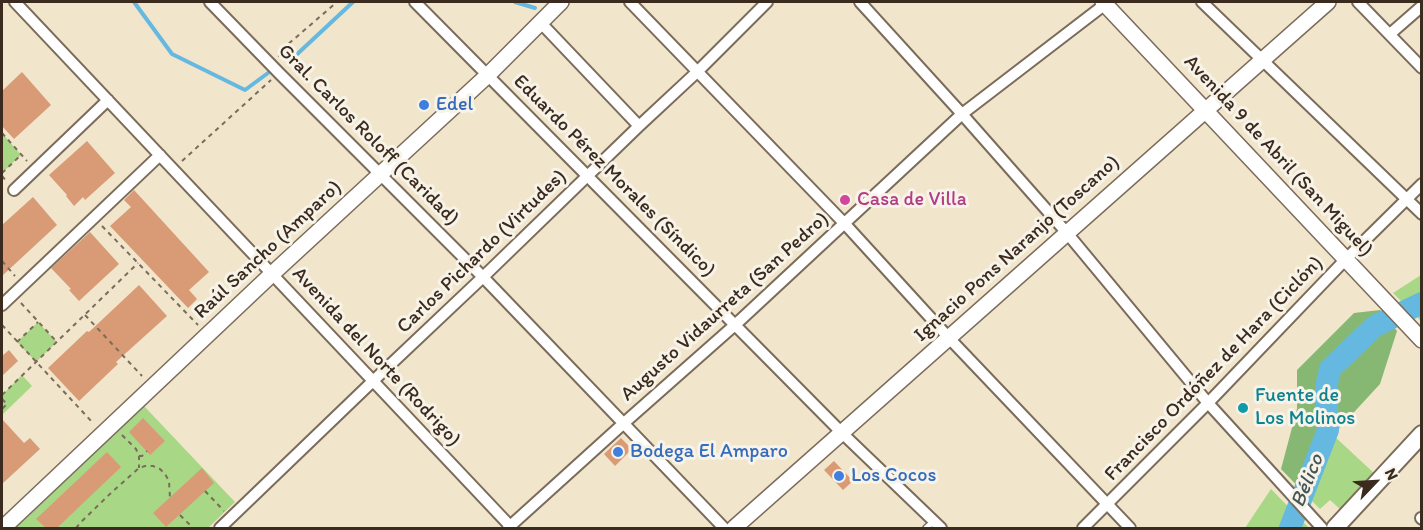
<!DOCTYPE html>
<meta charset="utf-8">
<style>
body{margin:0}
#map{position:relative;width:1423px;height:530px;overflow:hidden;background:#f1e5cc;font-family:Itim,sans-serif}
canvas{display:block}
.frame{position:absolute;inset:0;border:3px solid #3b2a1e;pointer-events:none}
.north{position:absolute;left:1345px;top:452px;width:60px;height:60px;-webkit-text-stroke:4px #f7f3e8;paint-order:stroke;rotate:65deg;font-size:16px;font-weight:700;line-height:24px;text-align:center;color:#3b2a1e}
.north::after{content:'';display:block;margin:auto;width:21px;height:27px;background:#3b2a1e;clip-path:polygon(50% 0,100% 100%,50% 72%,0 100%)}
</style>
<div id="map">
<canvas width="1423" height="530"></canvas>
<div class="frame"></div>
<div class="north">N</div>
</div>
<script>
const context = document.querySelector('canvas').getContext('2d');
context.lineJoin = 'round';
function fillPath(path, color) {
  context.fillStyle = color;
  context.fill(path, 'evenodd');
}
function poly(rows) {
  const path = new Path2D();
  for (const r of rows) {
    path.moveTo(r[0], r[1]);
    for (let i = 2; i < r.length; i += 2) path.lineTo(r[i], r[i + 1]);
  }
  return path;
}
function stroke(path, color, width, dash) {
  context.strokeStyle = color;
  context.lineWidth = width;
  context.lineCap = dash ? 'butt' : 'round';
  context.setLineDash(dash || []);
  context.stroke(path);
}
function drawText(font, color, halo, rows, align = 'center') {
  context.font = font + ' Itim,sans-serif';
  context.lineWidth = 6;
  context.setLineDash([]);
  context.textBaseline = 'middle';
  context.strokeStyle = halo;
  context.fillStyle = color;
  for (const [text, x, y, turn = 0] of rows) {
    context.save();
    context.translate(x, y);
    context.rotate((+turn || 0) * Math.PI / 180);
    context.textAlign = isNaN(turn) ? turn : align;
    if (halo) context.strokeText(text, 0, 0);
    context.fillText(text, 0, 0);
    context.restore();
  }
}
fillPath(poly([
 [2,133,21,155,2,173],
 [1421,275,1421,321,1393,293],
 [38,322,57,342,36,362,17,342],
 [22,375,32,386,2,415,2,395],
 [144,406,235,502,208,528,16,528],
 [1333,435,1376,475,1342,511,1330,500,1320,509,1311,500],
 [1271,489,1309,528,1245,528]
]), '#a8d886');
fillPath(poly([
 [1380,310,1397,331,1380,384,1333,435,1311,500,1281,469,1297,409,1297,370,1354,313]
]), '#86b873');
stroke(poly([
 [134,2,172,54,245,90,268,73],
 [515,2,535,8],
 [293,58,353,2]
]), '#65b9e1', 4);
stroke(poly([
 [1290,528,1328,430,1326,388,1330,369,1375,326,1422,303]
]), '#65b9e1', 22);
fillPath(poly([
 [22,72,51,105,14,139,2,126,2,91],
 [87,141,115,173,85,200,83,197,74,206,66,196,67,195,49,175],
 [134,190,209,272,189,290,197,299,188,308,110,226,131,207,124,200],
 [33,197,57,225,2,276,2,225],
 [90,232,119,264,79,301,69,290,71,289,51,268],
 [139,285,167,316,116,362,118,364,79,401,48,368,87,331,89,332],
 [9,350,18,361,2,376,2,356],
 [143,418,165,441,150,455,129,432],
 [2,419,24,443,30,438,40,449,2,484],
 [621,438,632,449,615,466,604,454],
 [107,452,121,467,57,528,46,528,36,519],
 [834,461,853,481,843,490,824,470],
 [202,468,214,483,166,527,153,513]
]), '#d99b75');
const lane = poly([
 [926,528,934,521]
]);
const street = poly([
 [15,2,512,528],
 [210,2,279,73,483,277,724,528],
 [415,2,842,433,941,528],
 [630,2,845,224,949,338,1130,528],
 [860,2,962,114,1067,233,1208,403,1322,528],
 [1202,2,1422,214],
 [1358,2,1422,68],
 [540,22,639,126],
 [1390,34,1422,6],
 [14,190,108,100],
 [2,305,160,155],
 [1421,518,1422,519],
 [220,528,373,381,483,277,639,126,697,72,767,2],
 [508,528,624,423,736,324,962,114,1108,2],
 [1083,528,1208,403,1345,260,1422,184]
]);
const secondary = poly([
 [1103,2,1422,340],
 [3,528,272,274,488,75,561,2],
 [734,528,1328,2]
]);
const primary = poly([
 [1335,528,1422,434]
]);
stroke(lane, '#7b6b5b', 8);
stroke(street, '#7b6b5b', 14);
stroke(secondary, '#7b6b5b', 18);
stroke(primary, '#7b6b5b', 20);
stroke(poly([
 [279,57,279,52,337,2],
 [2,133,27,161],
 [182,161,271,80],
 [2,173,21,155],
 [2,176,7,182],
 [102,226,198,325],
 [2,261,15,276],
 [21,303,57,342],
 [85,315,142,376],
 [2,325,93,423],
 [17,342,38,322],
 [2,395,138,263],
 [2,399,7,404,2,409],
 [122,435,136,449,139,456,139,468],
 [139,456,142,456,147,451],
 [205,491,224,511],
 [180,515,193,528],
 [76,528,81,522,112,492,139,468,145,466,153,466,160,469,165,474,169,481,170,498]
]), '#7b6b5b', 2, [4.5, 4.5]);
stroke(lane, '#fff', 5);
stroke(street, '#fff', 10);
stroke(secondary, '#fff', 15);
stroke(primary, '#fff', 16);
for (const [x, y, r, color] of [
 [424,105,6,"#3f7fe0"],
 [845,200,6,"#d1479c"],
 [1243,408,6,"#0f9aa8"],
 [618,452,6,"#3f7fe0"],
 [839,476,6,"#3f7fe0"]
]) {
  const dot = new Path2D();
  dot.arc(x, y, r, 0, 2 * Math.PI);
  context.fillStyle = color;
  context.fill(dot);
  stroke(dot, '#f7f3e8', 2);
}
drawText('20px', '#366cbe', '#f7f3e8', [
 ["Edel",436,105],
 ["Bodega El Amparo",630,452],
 ["Los Cocos",851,476]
], 'left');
drawText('20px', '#3b2a1e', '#f7f3e8', [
 ["Gral. Carlos Roloff (Caridad)",368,135,45],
 ["Avenida 9 de Abril (San Miguel)",1278,156,47],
 ["Eduardo Pérez Morales (Síndico)",614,176,45],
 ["Ignacio Pons Naranjo (Toscano)",1017,249,-42],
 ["Raúl Sancho (Amparo)",268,250,-43],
 ["Carlos Pichardo (Virtudes)",482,252,-44],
 ["Augusto Vidaurreta (San Pedro)",725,307,-42],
 ["Avenida del Norte (Rodrigo)",376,357,47],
 ["Francisco Ordóñez de Hara (Ciclón)",1214,369,-46]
]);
drawText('20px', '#b23c85', '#f7f3e8', [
 ["Casa de Villa",857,200]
], 'left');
drawText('20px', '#0d838f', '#f7f3e8', [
 ["Fuente de",1255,396],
 ["Los Molinos",1255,419]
], 'left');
drawText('italic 21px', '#485558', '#f7f3e8', [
 ["Bélico",1308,481,-68]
]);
</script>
